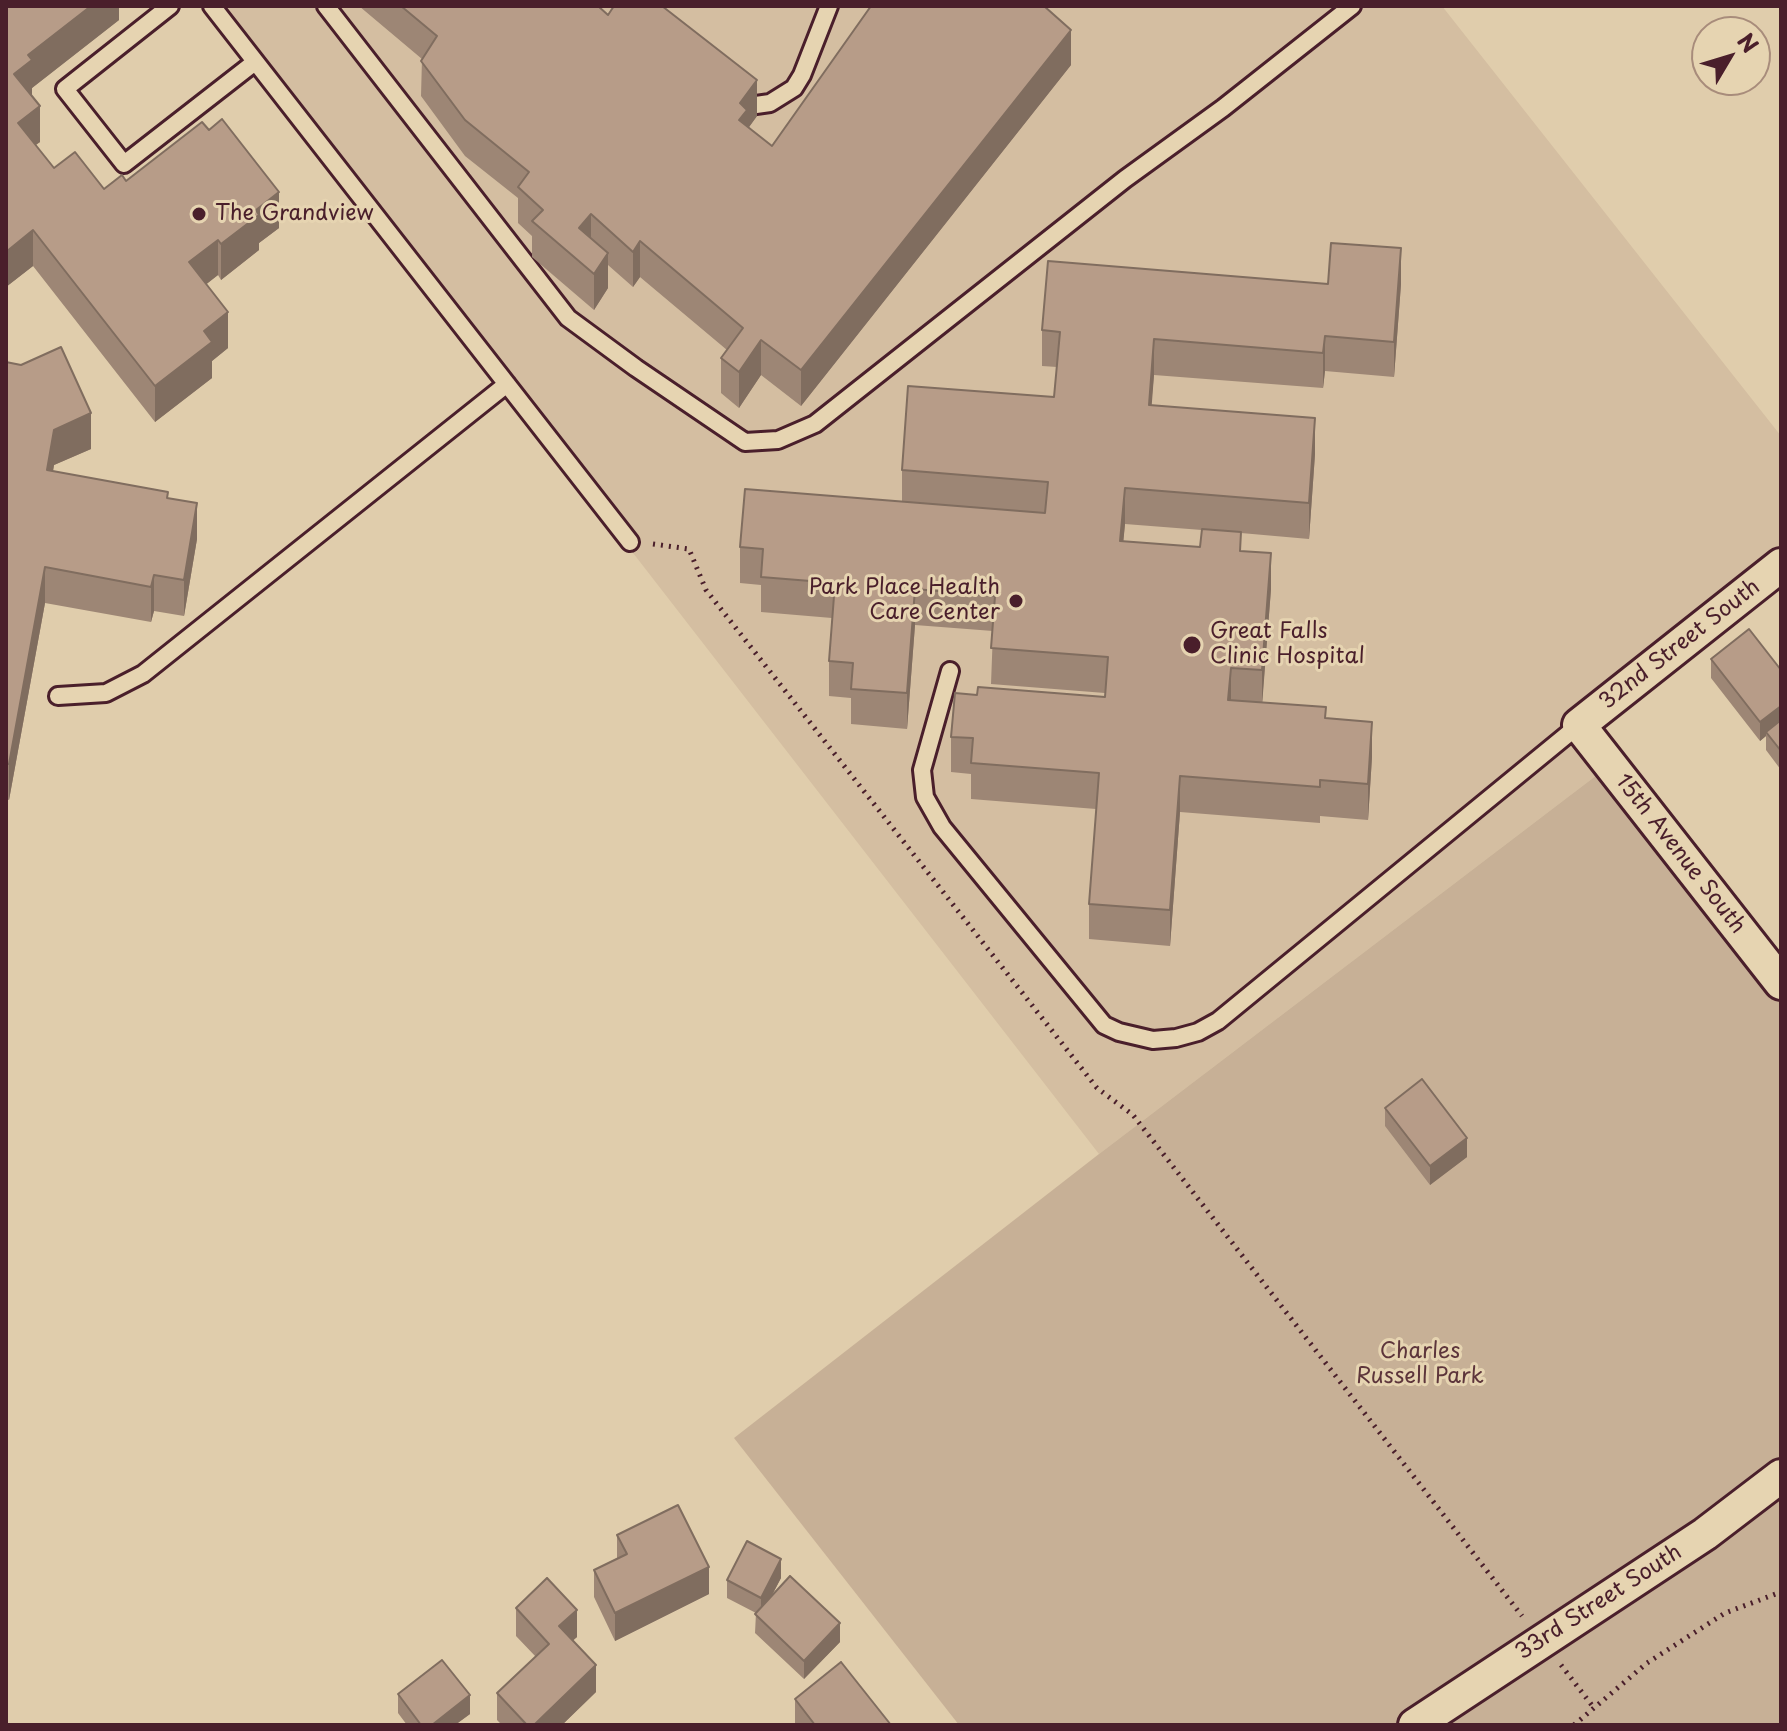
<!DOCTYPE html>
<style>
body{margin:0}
#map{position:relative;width:1787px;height:1731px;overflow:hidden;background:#e0cdac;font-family:"Playpen Sans",sans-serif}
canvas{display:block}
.frame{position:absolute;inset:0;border:8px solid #4a1f2b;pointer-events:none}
.north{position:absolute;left:1691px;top:16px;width:80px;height:80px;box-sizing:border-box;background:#e6d4b1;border:2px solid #a88c7b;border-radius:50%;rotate:52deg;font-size:22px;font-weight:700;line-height:32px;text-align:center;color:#4a1f2b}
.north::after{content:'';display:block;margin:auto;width:28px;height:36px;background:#4a1f2b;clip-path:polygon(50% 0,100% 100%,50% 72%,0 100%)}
</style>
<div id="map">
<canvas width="1787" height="1731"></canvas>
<div class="frame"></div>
<div class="north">N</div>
</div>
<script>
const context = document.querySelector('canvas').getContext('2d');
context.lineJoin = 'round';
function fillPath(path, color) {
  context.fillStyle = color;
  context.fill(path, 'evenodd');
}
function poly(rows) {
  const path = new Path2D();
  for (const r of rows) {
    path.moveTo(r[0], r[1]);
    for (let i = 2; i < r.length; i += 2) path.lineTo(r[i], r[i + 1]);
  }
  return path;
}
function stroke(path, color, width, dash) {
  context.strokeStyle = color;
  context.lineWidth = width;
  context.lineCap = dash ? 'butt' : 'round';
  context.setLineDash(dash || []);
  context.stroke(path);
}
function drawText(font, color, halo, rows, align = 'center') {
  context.font = font + ' "Playpen Sans",sans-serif';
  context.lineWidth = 6;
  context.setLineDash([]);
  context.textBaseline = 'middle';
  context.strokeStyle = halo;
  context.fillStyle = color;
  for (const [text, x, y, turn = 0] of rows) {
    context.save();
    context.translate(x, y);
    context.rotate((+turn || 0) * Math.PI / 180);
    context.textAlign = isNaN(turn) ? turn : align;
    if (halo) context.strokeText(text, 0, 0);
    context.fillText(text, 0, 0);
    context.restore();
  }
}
fillPath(poly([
 [209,6,1442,6,1781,436,1781,565,1580,725,1610,765,1099,1154]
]), '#d4bea1');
fillPath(poly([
 [1610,765,1781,987,1781,1725,959,1725,734,1438,1099,1154]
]), '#c7b096');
const lane = poly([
 [170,6,65,89,124,164,255,62],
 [212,6,630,542],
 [326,6,568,318,636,368,745,442,778,440,815,424,1125,179,1223,108,1352,6],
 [738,102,756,105,770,103,794,88,802,75,829,6],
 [950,671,922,770,925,797,942,827,1104,1025,1119,1032,1153,1040,1176,1038,1198,1032,1218,1021,1579,725],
 [58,696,106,693,143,674,507,384]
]);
const street = poly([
 [1781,565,1579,725,1781,983],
 [1415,1725,1705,1534,1781,1476]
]);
stroke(lane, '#4a1f2b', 22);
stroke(street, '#4a1f2b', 38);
stroke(poly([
 [653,544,689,549,706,590,1097,1088,1133,1115,1522,1616],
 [1561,1665,1594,1708],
 [1574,1725,1647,1663,1725,1613,1781,1592]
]), '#4a1f2b', 5, [2, 6]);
stroke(lane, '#e6d4b1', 16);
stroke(street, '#e6d4b1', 32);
fillPath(poly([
 [6,6,119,6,119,20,32,88,32,96,40,142,35,145,54,168,104,189,126,181,279,228,259,243,259,250,221,280,218,275,206,284,228,348,212,361,212,378,155,422,33,266,6,287],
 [359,6,598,6,608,15,757,116,748,128,772,146,1071,65,801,406,761,375,739,408,721,393,721,358,727,350,640,277,633,287,608,265,608,288,594,310,532,257,532,236,518,223,518,198,465,156,421,96,422,59],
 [1328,284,1401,284,1394,377,1325,371,1323,388,1154,375,1151,405,1315,454,1309,539,1241,533,1241,551,1271,589,1262,702,1326,718,1372,757,1368,820,1320,816,1320,823,1180,812,1170,946,1089,939,1089,904,1096,809,971,799,971,774,951,772,951,737,977,695,1105,697,1105,693,991,684,993,631,915,625,907,729,851,724,851,698,829,696,829,661,832,618,761,612,761,585,740,583,740,547,902,502,902,470,1054,397,1057,367,1042,366,1042,330],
 [1125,524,1202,530,1200,547,1123,542],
 [6,362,91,449,54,465,53,471,168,498,197,539,184,616,154,611,151,622,45,603,9,800,6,799],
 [1711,659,1781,670,1781,770,1766,750,1766,736,1760,741,1711,678],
 [1385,1108,1467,1157,1430,1185,1385,1126],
 [617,1535,709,1594,615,1641,594,1597,594,1570,617,1558],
 [781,1578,771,1597,840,1642,804,1679,755,1633,756,1613,727,1598,727,1580],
 [516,1608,577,1637,573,1640,596,1692,562,1725,502,1725,497,1720,497,1693,536,1657,516,1636],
 [398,1694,470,1714,455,1725,407,1725,398,1713],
 [795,1699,891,1725,795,1725]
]), '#9d8675');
fillPath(poly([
 [91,6,119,6,119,20,32,88,32,96,14,74,28,55],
 [1071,30,1071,65,801,406,801,370],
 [757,80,757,116,747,130,739,156,740,103],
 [40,106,40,142,18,158,18,123],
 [279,192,279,228,259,243,259,250,221,280,221,244,256,210],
 [591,214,591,250,579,263,579,228],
 [33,230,33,266,6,287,6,252],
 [218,240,218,275,189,298,189,262],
 [640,241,640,277,633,287,633,252],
 [1401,248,1401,284,1394,377,1394,342],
 [608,253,608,288,594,310,594,274],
 [228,312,228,348,212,361,212,378,155,422,155,386,204,331],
 [1325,336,1325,371,1323,388,1323,353],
 [1154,339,1154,375,1149,441,1149,405],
 [761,340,761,375,739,408,739,372],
 [91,413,91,449,54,465,47,506,47,470,54,430],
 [1315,418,1315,454,1309,539,1309,503],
 [1125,488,1125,524,1120,577,1120,541],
 [197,503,197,539,184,616,184,580],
 [1271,553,1271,589,1262,706,1262,670],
 [45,567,45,603,9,800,9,764],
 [154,575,154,611,151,622,151,587],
 [915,589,915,625,907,729,907,693],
 [1231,668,1231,703,1228,700],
 [1781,706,1781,724,1766,732,1766,736,1760,741,1760,722],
 [1372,722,1372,757,1368,820,1368,784],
 [1180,776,1180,812,1170,946,1170,910],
 [1467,1138,1467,1157,1430,1185,1430,1166],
 [781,1559,781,1578,761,1616,761,1598],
 [709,1567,709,1594,615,1641,615,1613],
 [577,1610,577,1637,559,1653,559,1626],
 [840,1623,840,1642,804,1679,804,1661],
 [596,1665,596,1692,562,1725,534,1725],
 [470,1695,470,1714,455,1725,432,1725]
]), '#806d5f');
const building = poly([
 [6,6,91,6,28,55,32,60,14,74,40,106,18,123,54,168,75,152,104,189,122,175,126,181,202,122,209,130,222,119,279,192,256,210,259,215,221,244,218,240,189,262,228,312,204,331,212,342,155,386,33,230,6,252,6,6],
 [401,6,598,6,608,15,614,6,662,6,757,80,740,103,747,110,739,120,772,146,871,6,1044,6,1071,30,801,370,761,340,739,372,721,358,743,328,640,241,633,252,591,214,579,228,608,253,594,274,532,221,543,210,518,187,529,172,465,120,421,61,437,36,401,6],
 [1331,243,1401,248,1394,342,1325,336,1323,353,1154,339,1149,405,1315,418,1309,503,1125,488,1120,541,1200,547,1202,529,1241,532,1240,551,1271,553,1262,670,1231,668,1228,700,1326,707,1325,718,1372,722,1368,784,1320,780,1320,787,1180,776,1170,910,1089,904,1099,773,971,763,973,738,951,737,955,693,977,695,978,687,1105,697,1108,657,991,648,995,596,915,589,907,693,851,689,853,663,829,661,835,583,761,577,763,549,740,547,745,489,1045,513,1048,482,902,470,908,386,1054,397,1060,332,1042,330,1048,261,1328,284,1331,243],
 [61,347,91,413,54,430,47,470,168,492,167,498,197,503,184,580,154,575,151,587,45,567,9,764,6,764,6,362,21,365,61,347],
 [1749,629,1781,670,1781,706,1760,722,1711,659,1749,629],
 [1781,720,1781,751,1766,732,1781,720],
 [1422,1079,1467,1138,1430,1166,1385,1108,1422,1079],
 [678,1505,709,1567,615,1613,594,1570,627,1554,617,1535,678,1505],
 [747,1541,781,1559,761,1598,727,1580,747,1541],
 [790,1576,840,1623,804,1661,755,1614,790,1576],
 [547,1578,577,1610,559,1626,596,1665,534,1725,527,1725,497,1693,549,1644,516,1608,547,1578],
 [442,1660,470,1695,432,1725,421,1725,398,1694,442,1660],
 [841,1662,891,1725,815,1725,795,1699,841,1662]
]);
fillPath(building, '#b79c88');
stroke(building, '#806d5f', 2);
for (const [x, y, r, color] of [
 [199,214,8,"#4a1f2b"],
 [1016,601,8,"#4a1f2b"],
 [1192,645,10,"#4a1f2b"]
]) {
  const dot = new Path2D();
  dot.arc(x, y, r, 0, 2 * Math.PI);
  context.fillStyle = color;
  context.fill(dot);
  stroke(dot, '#e6d4b1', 3);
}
drawText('22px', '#4a1f2b', '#e6d4b1', [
 ["The Grandview",215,214],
 ["Park Place Health",1000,588,"right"],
 ["Care Center",1000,613,"right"],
 ["Great Falls",1210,632],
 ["Clinic Hospital",1210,657]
], 'left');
drawText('22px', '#4a1f2b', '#e6d4b1', [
 ["32nd Street South",1680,645,-38],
 ["15th Avenue South",1680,854,52],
 ["33rd Street South",1599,1603,-33]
]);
drawText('22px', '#5d353b', '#e6d4b1', [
 ["Charles",1420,1352],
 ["Russell Park",1420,1377]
]);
</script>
